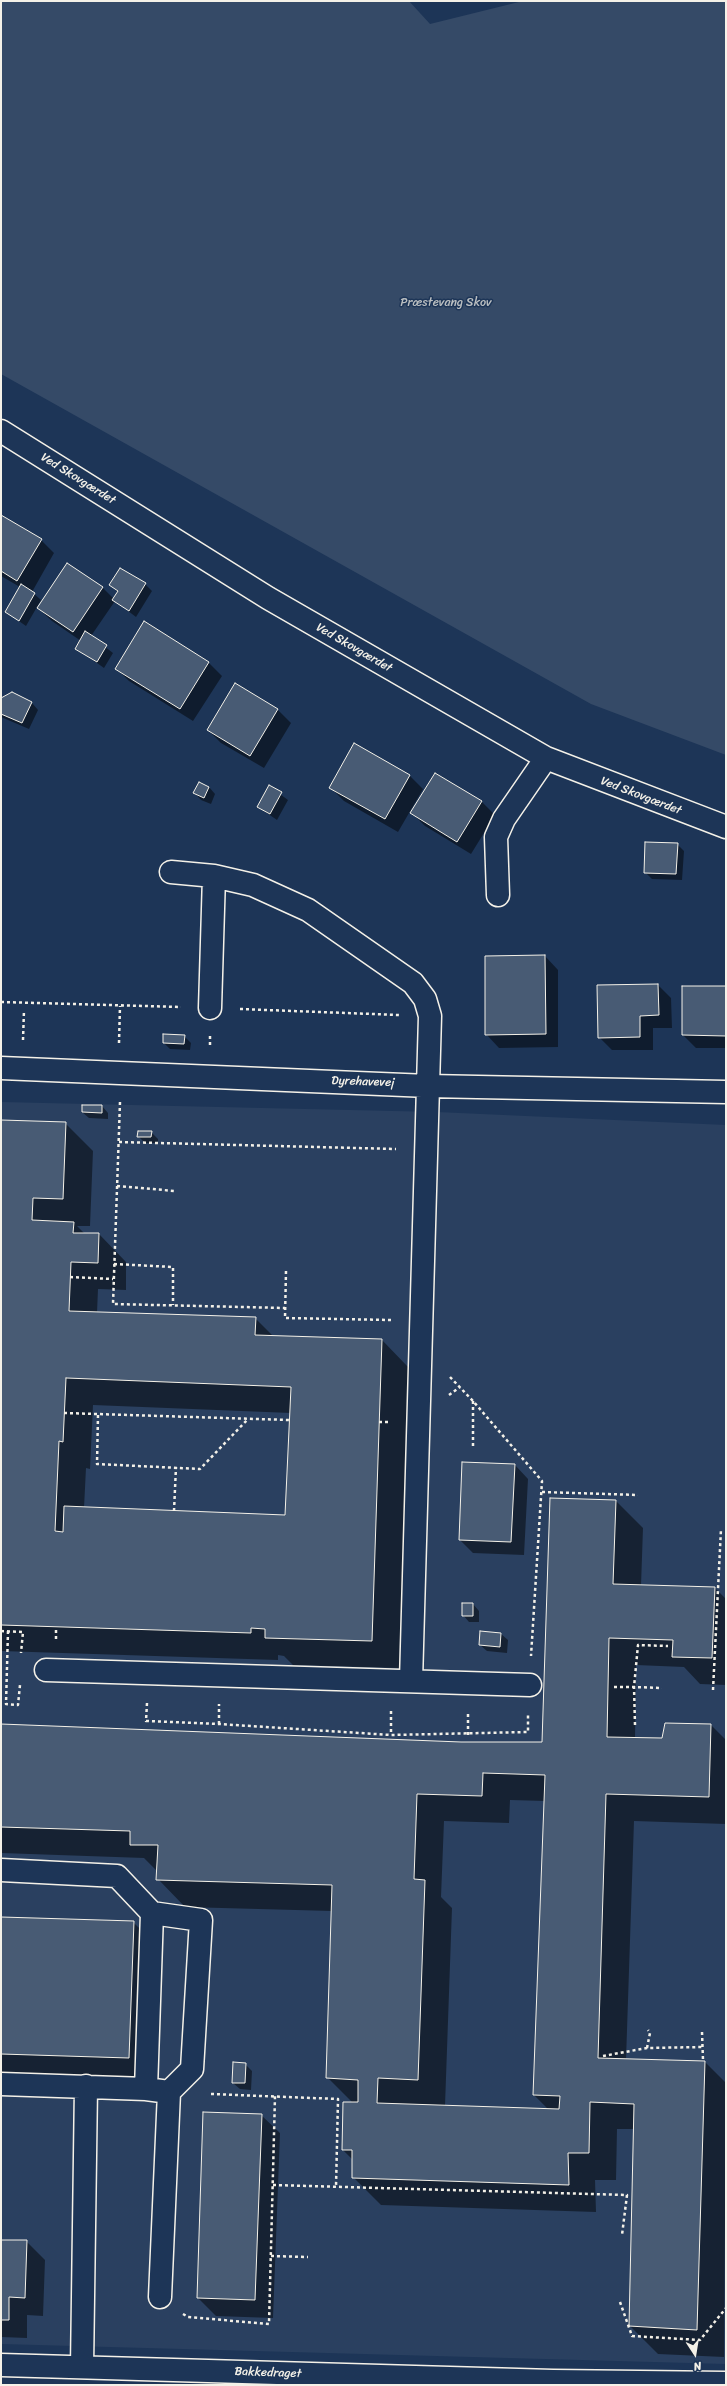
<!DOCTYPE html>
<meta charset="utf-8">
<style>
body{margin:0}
#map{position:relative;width:727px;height:2386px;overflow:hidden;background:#1d3557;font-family:Sriracha,sans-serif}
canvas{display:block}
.frame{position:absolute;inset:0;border:2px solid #f4f1e8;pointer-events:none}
.north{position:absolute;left:675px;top:2334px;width:40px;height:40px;-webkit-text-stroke:3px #1d3557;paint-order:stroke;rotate:168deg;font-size:11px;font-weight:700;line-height:16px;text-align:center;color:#f4f1e8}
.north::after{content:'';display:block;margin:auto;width:14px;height:18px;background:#f4f1e8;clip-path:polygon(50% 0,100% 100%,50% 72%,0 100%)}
</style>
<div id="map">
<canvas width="727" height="2386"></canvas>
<div class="frame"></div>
<div class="north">N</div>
</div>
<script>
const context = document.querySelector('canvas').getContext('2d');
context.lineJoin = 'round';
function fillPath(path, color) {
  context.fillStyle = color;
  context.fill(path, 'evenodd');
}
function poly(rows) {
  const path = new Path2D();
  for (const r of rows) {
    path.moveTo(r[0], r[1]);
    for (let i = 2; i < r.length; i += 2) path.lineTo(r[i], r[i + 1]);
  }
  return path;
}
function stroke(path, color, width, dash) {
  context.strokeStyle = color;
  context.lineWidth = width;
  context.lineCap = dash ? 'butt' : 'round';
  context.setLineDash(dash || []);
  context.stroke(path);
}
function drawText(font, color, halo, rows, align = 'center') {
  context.font = font + ' Sriracha,sans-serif';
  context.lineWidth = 3;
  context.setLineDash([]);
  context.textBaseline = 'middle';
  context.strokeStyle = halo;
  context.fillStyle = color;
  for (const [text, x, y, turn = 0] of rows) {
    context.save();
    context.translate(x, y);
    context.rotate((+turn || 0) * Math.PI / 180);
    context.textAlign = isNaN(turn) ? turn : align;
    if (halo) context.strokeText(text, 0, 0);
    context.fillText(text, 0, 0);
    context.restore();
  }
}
fillPath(poly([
 [1,1102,437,1112,726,1125,726,2364,1,2344]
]), '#2a4060');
fillPath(poly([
 [1,1,409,1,430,24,523,1,726,1,726,755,591,704,1,374]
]), '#354a67');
fillPath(poly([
 [1,516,41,540,54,553,32,592,41,600,26,626,6,612,20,587,1,576],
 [145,584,152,591,136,617,115,601,91,636,113,653,104,668,76,648,81,641,52,621,38,608,102,587,114,599,118,592,110,585],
 [145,623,209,663,222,676,193,721,129,681,116,668],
 [1,699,32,703,38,710,29,729,1,717],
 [278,710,291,723,264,768,221,743,208,730],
 [436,774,482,802,495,815,471,854,425,826,412,813],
 [410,776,423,789,398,832,344,801,331,788],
 [269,786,288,800,277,820,258,807],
 [209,787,215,794,211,804,201,800,195,793],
 [677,844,684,851,682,880,652,879,645,872],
 [545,956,558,970,558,1047,499,1048,486,1034],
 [658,985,671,998,672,1028,653,1028,653,1050,612,1050,599,1037],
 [726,987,726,1048,696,1048,683,1035],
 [184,1036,191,1043,190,1050,170,1049,164,1043],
 [102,1106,108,1113,108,1119,89,1118,82,1112],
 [1,1121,65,1123,93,1151,90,1226,77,1226,85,1234,99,1234,126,1262,126,1290,98,1289,97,1313,255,1318,274,1337,382,1340,409,1368,399,1668,293,1665,284,1656,278,1655,278,1660,1,1651],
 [93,1405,291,1413,286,1516,84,1508,86,1468,90,1469],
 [151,1132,158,1139,158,1143,145,1143,138,1136],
 [515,1465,528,1479,524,1555,473,1553,460,1540],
 [551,1499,616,1501,643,1528,641,1586,715,1588,726,1599,726,1685,700,1684,684,1667,636,1665,635,1738,663,1739,666,1724,711,1725,726,1740,726,1824,634,1821,626,2060,705,2062,726,2083,724,2357,658,2354,630,2326,634,2129,617,2129,616,2180,595,2180,596,2212,381,2205,353,2177,353,2160,343,2150,353,2103,327,2077,332,1911,185,1907,158,1879,158,1872,144,1858,1,1853,1,1726,461,1743,543,1743],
 [510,1800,545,1801,534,2095,549,2110,445,2106,452,1908,441,1897,444,1821,509,1823],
 [473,1604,479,1611,479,1622,469,1622,463,1615],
 [501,1634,508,1640,507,1653,487,1651,480,1645],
 [1,1918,133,1922,161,1950,156,2085,1,2080],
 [245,2064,252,2071,251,2090,240,2089,233,2083],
 [261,2115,280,2133,273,2318,216,2316,198,2298],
 [1,2241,26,2241,45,2260,43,2316,27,2315,27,2338,1,2337]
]), '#0007');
const building = poly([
 [1,515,42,539,17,581,1,571,1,515],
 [67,563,103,587,73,632,37,608,67,563],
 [120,568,146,583,129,611,112,600,118,591,109,585,120,568],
 [21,584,35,593,19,621,5,612,21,584],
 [144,621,209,662,180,709,115,669,144,621],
 [85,631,107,645,97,662,75,649,85,631],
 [235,683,278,709,250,756,207,730,235,683],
 [12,692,32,702,22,723,1,714,1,698,12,692],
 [354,743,410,775,385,819,329,788,354,743],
 [435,773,482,801,457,842,410,813,435,773],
 [199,782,209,787,204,798,193,793,199,782],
 [269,785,282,792,270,814,257,807,269,785],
 [645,842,678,843,676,874,644,873,645,842],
 [545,955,546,1034,485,1035,485,956,545,955],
 [658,984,659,1015,640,1016,640,1037,598,1038,597,985,658,984],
 [682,986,726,986,726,1036,682,1035,682,986],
 [163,1034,185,1035,184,1044,163,1043,163,1034],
 [82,1105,102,1105,102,1113,82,1112,82,1105],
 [1,1120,66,1122,63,1199,33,1198,32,1220,74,1222,73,1233,99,1233,98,1263,71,1262,69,1311,256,1317,255,1335,382,1339,372,1641,265,1638,265,1629,251,1628,251,1633,1,1625,1,1120],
 [66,1378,291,1387,285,1515,64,1506,63,1532,55,1531,59,1441,63,1442,66,1378],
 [138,1131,152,1131,151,1137,137,1137,138,1131],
 [462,1462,515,1464,511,1542,459,1540,462,1462],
 [550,1498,616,1500,613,1584,715,1587,712,1658,672,1657,673,1640,609,1638,607,1737,662,1738,665,1723,711,1724,709,1797,606,1794,598,2058,705,2061,697,2330,629,2326,634,2104,590,2102,589,2153,568,2153,569,2185,352,2178,352,2150,342,2150,343,2102,358,2102,358,2080,326,2078,332,1885,156,1880,158,1845,130,1845,130,1831,1,1827,1,1724,461,1742,542,1742,550,1498],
 [483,1773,545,1775,533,2095,560,2096,559,2109,377,2103,378,2078,418,2080,425,1880,414,1879,417,1794,482,1796,483,1773],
 [462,1603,473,1603,473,1616,462,1616,462,1603],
 [480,1631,501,1633,500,1647,479,1645,480,1631],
 [1,1917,134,1921,129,2058,1,2054,1,1917],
 [233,2062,246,2063,245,2083,232,2083,233,2062],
 [203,2112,262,2114,255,2300,197,2298,203,2112],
 [1,2240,27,2240,25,2298,9,2297,9,2320,1,2320,1,2240]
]);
fillPath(building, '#485b74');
stroke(building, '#f4f1e8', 1);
const minor = poly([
 [1,431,268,598,546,758,726,827],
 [171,872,214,876,253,885,308,910,413,983,425,999,430,1016,411,1681],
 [498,895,496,837,504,819,546,758],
 [210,1008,214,876],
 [1,1068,428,1086,726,1092],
 [46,1670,530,1685],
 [1,1870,117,1876,152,1913,146,2089],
 [152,1913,201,1920,192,2069,169,2092],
 [1,2084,146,2089,169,2092,160,2297],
 [1,2365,553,2381,726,2383],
 [82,2367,86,2086]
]);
stroke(minor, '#f4f1e8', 25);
stroke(poly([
 [1,1002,181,1007],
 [240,1009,399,1015],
 [210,1036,210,1047],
 [23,1040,24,1010],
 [119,1043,120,1006],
 [120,1102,113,1304,285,1308],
 [119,1142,396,1149],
 [117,1186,175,1191],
 [114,1264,173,1267,173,1305],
 [286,1271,285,1318,391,1320],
 [70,1277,113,1279],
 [450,1377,473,1401,542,1481,531,1656],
 [449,1395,460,1387],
 [64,1413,289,1420],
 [98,1415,97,1464,200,1469,248,1419],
 [379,1422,389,1422],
 [473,1446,473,1401],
 [542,1492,638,1495],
 [174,1511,176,1467],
 [56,1630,56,1642],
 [1,1631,23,1632,21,1653],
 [8,1631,6,1704,18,1705,20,1685],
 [614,1687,634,1687,638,1645,668,1646],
 [713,1690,721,1529],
 [147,1703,146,1721,219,1724,391,1735,528,1732,528,1715],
 [391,1711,391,1735],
 [219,1724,219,1704],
 [635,1725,634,1687,662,1688],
 [468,1735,468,1712],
 [702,2032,703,2060],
 [647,2048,650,2033,648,2030],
 [603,2056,647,2048,703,2047],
 [211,2094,338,2099,336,2187],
 [273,2185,627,2195,622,2235],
 [271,2256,308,2257],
 [620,2302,632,2336,700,2340,726,2308],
 [183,2314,188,2317,269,2324,275,2096]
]), '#f4f1e8', 2.5, [3, 3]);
stroke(minor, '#1d3557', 22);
drawText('12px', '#bbbfc1', '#1d3557', [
 ["Præstevang Skov",446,303]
]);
drawText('12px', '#f4f1e8', '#1d3557', [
 ["Ved Skovgærdet",78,479,32],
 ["Ved Skovgærdet",354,648,30],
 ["Ved Skovgærdet",641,796,21],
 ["Dyrehavevej",363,1082,2],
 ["Bakkedraget",268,2373,2]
]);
</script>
